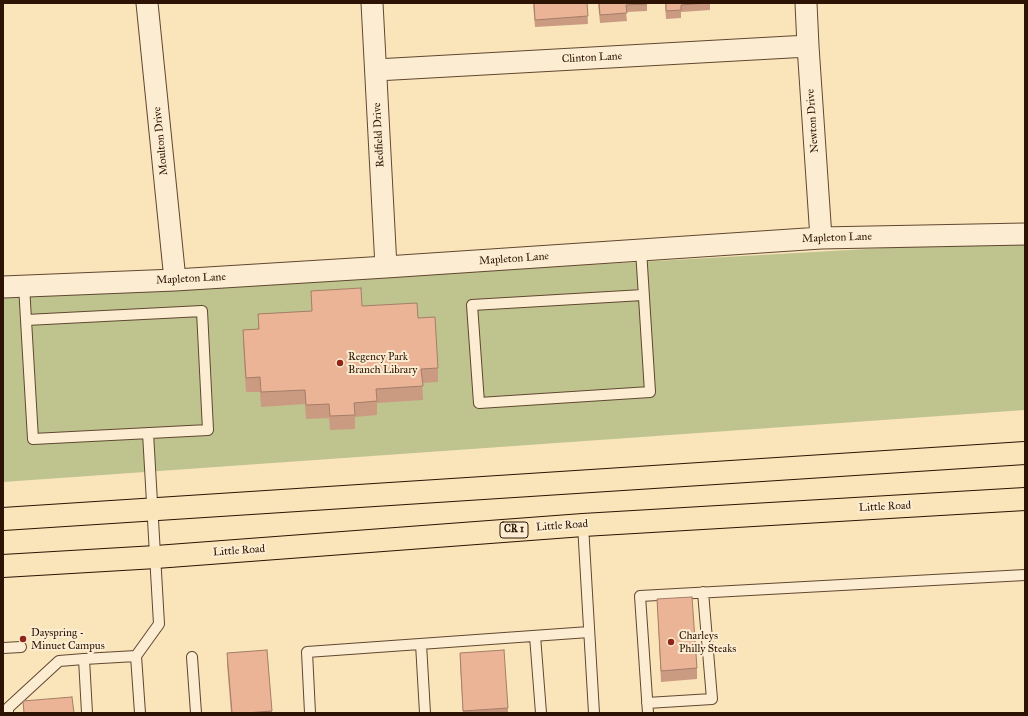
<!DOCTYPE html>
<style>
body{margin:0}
#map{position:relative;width:1028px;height:716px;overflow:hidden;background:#fae4ba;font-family:"IM FELL Great Primer",serif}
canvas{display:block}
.frame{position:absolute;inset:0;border:4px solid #2c1303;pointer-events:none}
</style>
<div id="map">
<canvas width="1028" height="716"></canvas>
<div class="frame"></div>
</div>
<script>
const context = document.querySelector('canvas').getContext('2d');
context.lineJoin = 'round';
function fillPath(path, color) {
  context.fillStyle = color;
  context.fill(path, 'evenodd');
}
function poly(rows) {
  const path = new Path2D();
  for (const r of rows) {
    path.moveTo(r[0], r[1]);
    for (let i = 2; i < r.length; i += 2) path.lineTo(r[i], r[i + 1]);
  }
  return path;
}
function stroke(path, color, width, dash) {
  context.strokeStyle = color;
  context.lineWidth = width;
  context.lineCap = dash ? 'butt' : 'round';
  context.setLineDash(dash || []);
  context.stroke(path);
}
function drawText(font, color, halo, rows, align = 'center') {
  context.font = font + ' "IM FELL Great Primer",serif';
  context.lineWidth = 4;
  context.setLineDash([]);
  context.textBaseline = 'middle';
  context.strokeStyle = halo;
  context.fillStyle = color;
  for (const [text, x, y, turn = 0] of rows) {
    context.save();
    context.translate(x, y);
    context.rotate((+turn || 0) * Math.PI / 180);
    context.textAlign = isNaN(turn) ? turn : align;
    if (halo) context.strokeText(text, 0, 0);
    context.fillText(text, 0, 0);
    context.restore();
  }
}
fillPath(poly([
 [1025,240,1025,410,3,482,3,298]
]), '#bfc48f');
const service = poly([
 [641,250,650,392,479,403,472,305,643,295],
 [24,285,26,320],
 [202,311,208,430,33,439,26,320,202,311],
 [583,525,594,713],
 [535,636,541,713],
 [421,644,425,713],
 [3,648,21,647],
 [192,657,196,713],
 [647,703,712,699,703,592],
 [8,713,8,708,59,661,84,659],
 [87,713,84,659,136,656],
 [140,713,136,656,159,624,148,433],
 [310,713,307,652,589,632],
 [648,713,640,596,1025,575]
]);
const minor = poly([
 [147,3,175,280],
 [372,3,386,267],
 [806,3,808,46,821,238],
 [376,70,808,46],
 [3,287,175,280,386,267,821,238,1025,234]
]);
const primary = poly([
 [3,519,1025,453],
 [3,566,156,557,583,525,1025,499]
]);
stroke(service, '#604731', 12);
stroke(minor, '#604731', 23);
stroke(primary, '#2c1303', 24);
stroke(service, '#fcedd2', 10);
stroke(minor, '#fcedd2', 21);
stroke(primary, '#fae4ba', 22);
fillPath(poly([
 [533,3,587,3,588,24,535,27],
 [598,3,647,3,647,11,626,12,627,21,600,23],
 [665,3,710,3,710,10,681,12,681,18,666,19],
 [311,291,362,306,418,318,438,368,438,382,422,383,423,400,377,403,377,415,355,417,355,429,330,430,329,418,306,419,305,404,261,407,260,392,246,392,243,344,243,330,258,329,258,314,312,311],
 [657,599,697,668,697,679,661,682],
 [267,650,272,713,231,713,227,664,227,653],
 [460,653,508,708,508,713,463,713,460,664]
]), '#ca9b81');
const building = poly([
 [534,3,587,3,588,16,535,20,534,3],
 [599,3,647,3,647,4,626,5,627,13,600,15,599,3],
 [666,3,707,3,681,5,681,10,666,11,666,3],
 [361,288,362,306,417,303,418,318,435,317,438,368,421,369,423,386,376,389,377,401,354,403,355,415,330,416,329,404,306,405,305,390,261,392,260,377,246,378,243,330,259,329,258,314,312,311,311,291,361,288],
 [692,597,697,668,661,671,657,599,692,597],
 [267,650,272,711,245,713,232,713,227,653,267,650],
 [504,650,508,708,463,711,460,653,504,650],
 [72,697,74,713,24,713,23,701,72,697]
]);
fillPath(building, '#ebb496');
stroke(building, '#a47e69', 1);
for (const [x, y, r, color] of [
 [340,363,4,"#8f2418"],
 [23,639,4,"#8f2418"],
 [671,642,4,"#8f2418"]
]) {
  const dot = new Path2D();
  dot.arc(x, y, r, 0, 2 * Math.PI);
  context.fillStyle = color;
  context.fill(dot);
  stroke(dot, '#fcedd2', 1.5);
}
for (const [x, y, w] of [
 [514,530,28]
]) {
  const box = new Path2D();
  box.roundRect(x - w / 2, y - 8, w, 16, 3);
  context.fillStyle = '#fcedd2';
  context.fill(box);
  stroke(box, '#2c1303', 1);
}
drawText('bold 10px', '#2c1303', null, [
 ["CR 1",514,530]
]);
drawText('11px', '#2c1303', '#fcedd2', [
 ["Clinton Lane",592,58,-3],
 ["Newton Drive",813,121,-94],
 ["Redfield Drive",379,135,-93],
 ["Moulton Drive",161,141,-96],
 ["Mapleton Lane",837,238,-2],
 ["Mapleton Lane",514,259,-4],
 ["Mapleton Lane",191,279,-3],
 ["Little Road",885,507,-3],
 ["Little Road",562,526,-4],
 ["Little Road",239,551,-4]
]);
drawText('11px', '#2c1303', '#fcedd2', [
 ["Regency Park",348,357],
 ["Branch Library",348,370],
 ["Dayspring -",31,633],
 ["Minuet Campus",31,646],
 ["Charleys",679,636],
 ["Philly Steaks",679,649]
], 'left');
</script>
